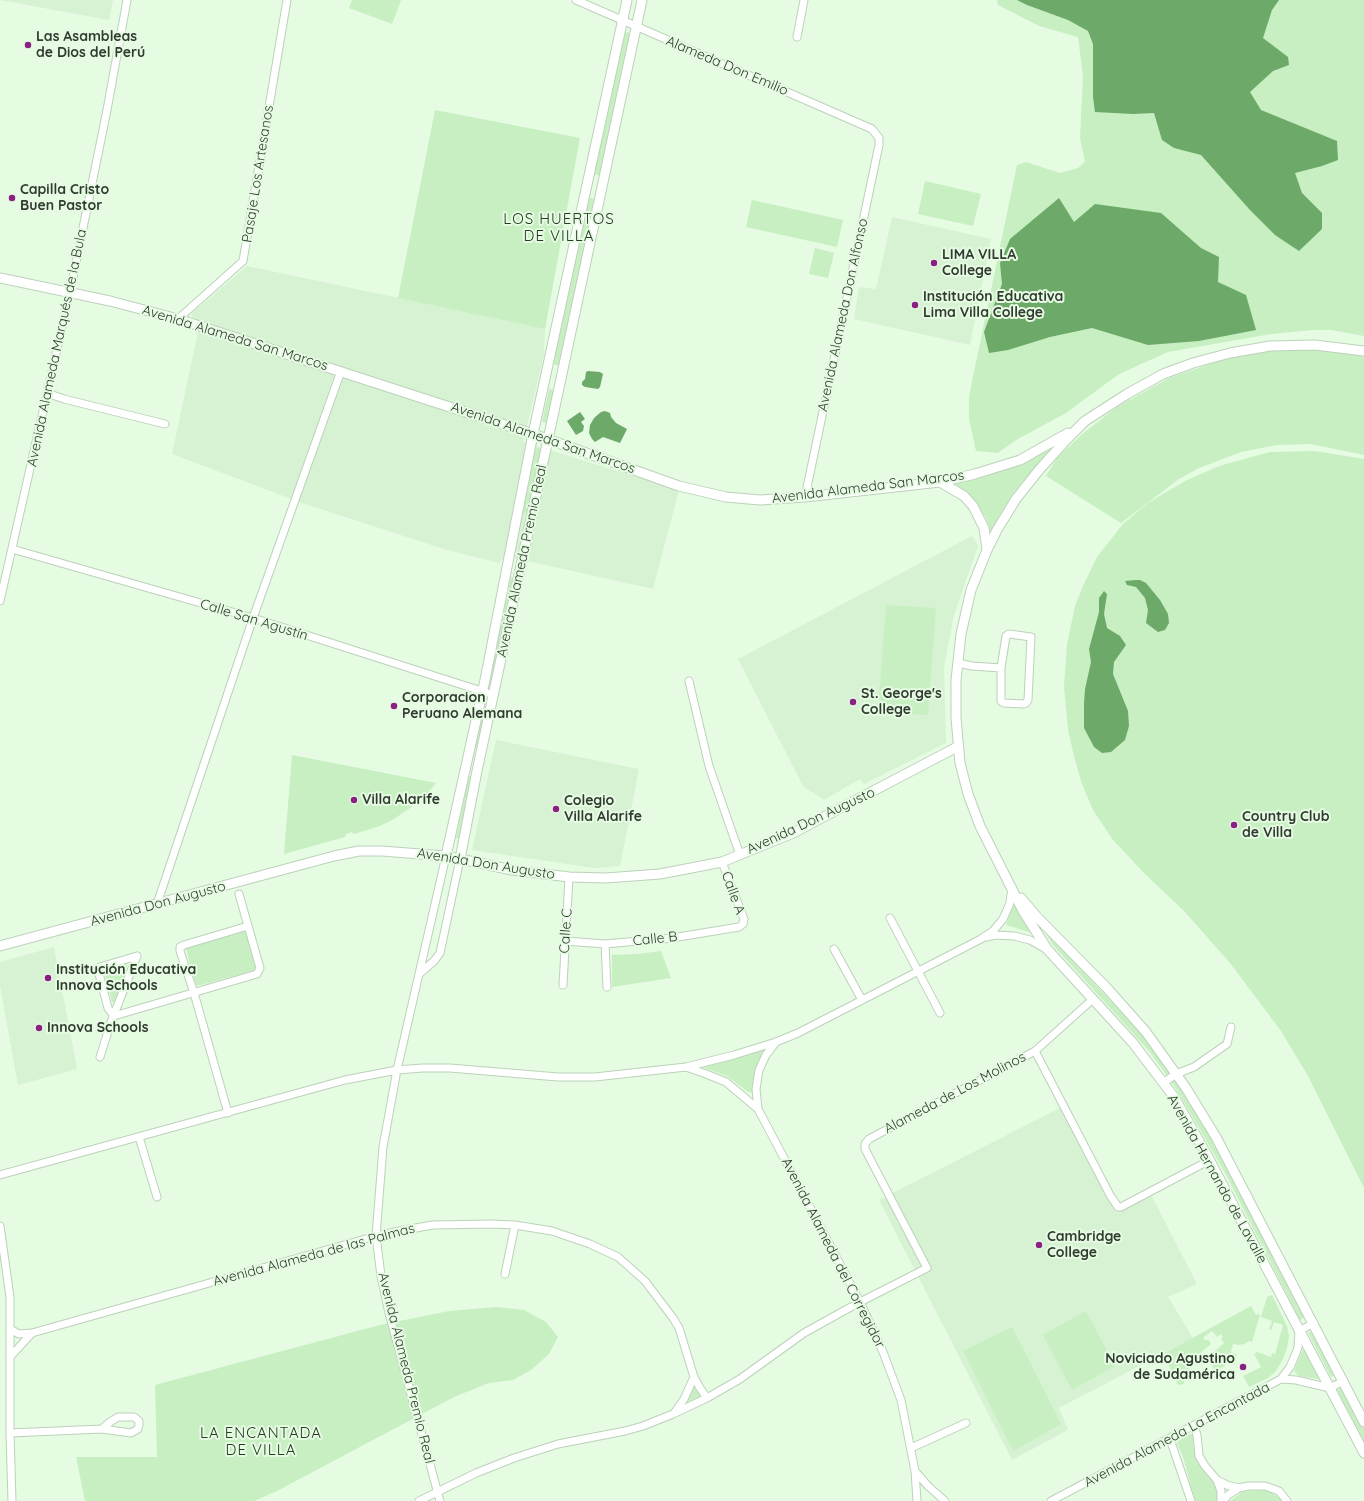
<!DOCTYPE html>
<meta charset="utf-8">
<style>
body{margin:0}
canvas{display:block;background:#e5fbe2}
</style>
<canvas width="1364" height="1501"></canvas>
<script>
const context = document.querySelector('canvas').getContext('2d');
context.lineJoin = 'round';
function fillPath(path, color) {
  context.fillStyle = color;
  context.fill(path, 'evenodd');
}
function poly(rows) {
  const path = new Path2D();
  for (const r of rows) {
    path.moveTo(r[0], r[1]);
    for (let i = 2; i < r.length; i += 2) path.lineTo(r[i], r[i + 1]);
  }
  return path;
}
function stroke(path, color, width, dash) {
  context.strokeStyle = color;
  context.lineWidth = width;
  context.lineCap = dash ? 'butt' : 'round';
  context.setLineDash(dash || []);
  context.stroke(path);
}
function drawText(font, color, halo, rows, align = 'center') {
  context.font = font + ' Quicksand,sans-serif';
  context.lineWidth = 4;
  context.setLineDash([]);
  context.textBaseline = 'middle';
  context.strokeStyle = halo;
  context.fillStyle = color;
  for (const [text, x, y, turn = 0] of rows) {
    context.save();
    context.translate(x, y);
    context.rotate((+turn || 0) * Math.PI / 180);
    context.textAlign = isNaN(turn) ? turn : align;
    if (halo) context.strokeText(text, 0, 0);
    context.fillText(text, 0, 0);
    context.restore();
  }
}
fillPath(poly([
 [0,0,113,0,109,20],
 [892,217,991,239,970,345,854,319,859,287,876,289],
 [247,266,545,329,544,355,523,442,679,490,653,589,505,556,499,563,447,550,302,503,172,454,198,332,191,314],
 [972,536,978,546,954,615,944,667,946,743,864,784,860,779,824,800,803,786,738,659],
 [496,740,639,769,620,866,594,868,472,850],
 [54,947,77,1069,18,1085,0,986,0,962],
 [1064,1106,1118,1206,1148,1189,1197,1284,1168,1297,1193,1338,1059,1408,1068,1430,1012,1460,879,1200]
]), '#d6f2d3');
fillPath(poly([
 [352,0,401,0,392,24,349,8],
 [997,0,1364,0,1364,336,1331,330,1313,330,1271,334,1168,352,1119,374,1066,413,1016,440,998,453,976,451,969,419,969,396,1017,165,1026,162,1060,173,1078,168,1085,162,1080,138,1083,76,1078,37,1039,26,998,5],
 [624,32,631,33,601,176,593,174],
 [435,110,580,138,545,329,398,298],
 [925,181,981,194,973,226,918,214],
 [588,197,594,199,560,366,553,364],
 [752,200,843,220,837,247,746,227],
 [815,248,834,253,828,278,809,274],
 [1266,349,1318,350,1348,353,1364,357,1364,455,1310,444,1277,445,1241,452,1199,468,1179,479,1121,523,1046,476,1057,458,1081,435,1117,407,1169,378,1222,360],
 [549,389,556,390,548,423,542,422],
 [1053,446,1014,492,998,518,994,529,990,530,986,517,965,491,955,484,985,476,1013,466],
 [536,448,541,449,529,513,523,512],
 [1315,451,1364,459,1364,1188,1308,1076,1281,1031,1230,963,1185,912,1144,873,1113,840,1093,810,1082,784,1075,760,1068,730,1064,686,1067,644,1075,606,1083,586,1097,557,1123,524,1148,503,1185,481,1219,466,1270,452],
 [511,577,516,578,495,676,490,675],
 [886,605,936,608,928,715,878,712],
 [483,708,488,709,480,748,475,747],
 [292,755,436,783,427,794,413,806,394,819,380,826,354,834,352,832,346,834,345,837,284,854],
 [469,776,474,778,461,839,456,838],
 [1015,900,1032,933,1006,925],
 [1042,927,1147,1040,1161,1056,1210,1131,1307,1316,1300,1320,1225,1173,1177,1090,1149,1051,1052,944],
 [243,931,247,934,256,966,255,970,201,985,196,985,195,982,186,949,188,947],
 [661,951,671,978,612,987,612,955,638,954],
 [124,963,127,964,127,968,115,1002,112,1002,103,969],
 [764,1049,758,1063,754,1079,753,1093,748,1092,727,1076,702,1067],
 [1272,1295,1287,1326,1289,1336,1287,1348,1283,1359,1276,1371,1268,1378,1249,1387,1243,1376,1261,1367,1254,1354,1257,1352,1271,1357,1272,1353,1275,1354,1283,1325,1274,1322,1271,1330,1269,1329,1272,1321,1261,1317,1267,1297],
 [1251,1306,1256,1315,1259,1314,1260,1315,1252,1342,1249,1341,1243,1345,1241,1344,1239,1345,1233,1344,1231,1352,1238,1355,1223,1362,1225,1366,1215,1371,1212,1366,1214,1364,1209,1356,1224,1343,1221,1339,1223,1337,1221,1334,1217,1337,1212,1331,1203,1338,1206,1341,1208,1339,1211,1344,1199,1354,1202,1359,1189,1368,1190,1370,1186,1372,1189,1378,1184,1381,1184,1384,1178,1385,1163,1354],
 [497,1307,524,1310,546,1322,558,1337,549,1354,531,1370,513,1380,489,1383,454,1397,277,1491,254,1501,85,1501,76,1457,157,1457,155,1385,380,1325,449,1311],
 [1086,1311,1115,1366,1072,1390,1043,1335],
 [1012,1327,1061,1424,1013,1451,963,1351],
 [1313,1331,1336,1375,1331,1377,1308,1333],
 [1303,1350,1306,1350,1320,1377,1318,1379,1299,1376,1294,1371,1301,1353],
 [695,1386,701,1397,685,1403],
 [1343,1387,1364,1428,1364,1443,1337,1390],
 [1187,1434,1191,1434,1194,1437,1193,1446,1198,1463,1216,1484,1219,1491,1218,1501,1195,1501,1183,1457,1177,1443,1178,1440],
 [1258,1490,1268,1491,1280,1498,1282,1501,1230,1501,1242,1492]
]), '#c7efc2');
fillPath(poly([
 [1017,0,1279,0,1272,10,1263,38,1288,57,1289,65,1273,71,1250,92,1261,110,1337,141,1338,160,1322,166,1295,173,1302,193,1322,213,1322,229,1299,251,1275,235,1250,210,1201,155,1174,148,1162,140,1154,113,1133,114,1095,112,1093,97,1093,44,1088,31,1068,20,1027,5],
 [1059,198,1074,222,1095,204,1161,213,1201,248,1219,257,1218,282,1246,295,1256,330,1199,341,1148,345,1092,328,1050,337,1008,350,989,353,984,332,1002,284,1000,263,1010,239],
 [588,371,600,372,603,374,600,387,598,389,585,387,582,385,582,382,585,379,586,372],
 [605,411,610,413,611,417,616,423,627,429,620,443,603,437,595,442,592,439,589,433,590,425,594,418,601,412],
 [580,412,585,419,581,422,584,426,583,431,576,435,567,421],
 [1136,580,1140,580,1146,583,1160,600,1168,614,1169,623,1165,630,1158,632,1146,623,1148,610,1145,598,1136,587,1127,585,1125,581],
 [1104,591,1107,594,1104,614,1107,628,1120,636,1126,645,1114,662,1113,674,1128,711,1129,726,1125,740,1111,752,1102,753,1094,747,1084,728,1084,704,1085,689,1091,662,1089,649,1099,612,1099,598]
]), '#6da968');
const minor = poly([
 [576,0,872,129,879,138,879,145,805,497],
 [797,37,804,0],
 [178,319,243,261,287,0],
 [47,393,64,399,165,424],
 [12,549,253,618,494,695],
 [0,601,70,292,107,110,127,0],
 [958,663,972,666,1001,668,1006,636,1009,634,1031,637,1028,700,1026,703,1024,704,1004,703,1001,701,1001,668],
 [689,681,709,766,740,855],
 [157,904,253,618,341,371],
 [890,918,940,1013],
 [987,937,996,935,1014,936,1030,940,1046,949],
 [565,941,605,944,672,938,739,927,743,924,744,919,722,862],
 [605,944,607,987],
 [834,949,862,1000],
 [419,974,434,961,440,953,460,859],
 [563,985,569,877],
 [114,1016,257,974,260,968,239,894],
 [114,1016,108,1008,98,970,100,967,137,956],
 [1035,1051,1110,1195,1118,1207,1121,1207,1210,1160],
 [100,1057,111,1022,137,956],
 [686,1067,706,1074,726,1082,758,1109,860,1302,883,1352,901,1400,915,1471,917,1501],
 [1163,1083,1176,1074,1194,1067,1227,1044,1231,1027],
 [758,1109,756,1089,759,1070,766,1055,776,1042],
 [228,1113,194,993,180,951,180,947,184,945,248,926],
 [139,1137,157,1197],
 [0,1175,345,1080,397,1070,423,1068,450,1068,558,1077,595,1077,686,1067,734,1055,776,1042,798,1033,981,939,993,931,1003,919,1010,903,1012,887],
 [0,1226,10,1297,10,1433,12,1501],
 [505,1274,515,1225],
 [10,1329,19,1334,32,1333,376,1236,404,1230,433,1225,491,1224,515,1225,552,1231,590,1244,618,1257,645,1281,673,1318,679,1328,694,1377,700,1388,707,1398],
 [10,1357,32,1333],
 [1281,1379,1296,1380,1330,1388,1343,1381],
 [675,1412,684,1399,694,1377],
 [1194,1426,1197,1435,1199,1456,1205,1466,1217,1480,1227,1485,1239,1488,1248,1486,1265,1486,1279,1491,1287,1501],
 [10,1433,102,1429,131,1433,138,1429,139,1425,139,1421,134,1417,118,1417,110,1422,102,1429],
 [1170,1439,1191,1501],
 [911,1448,966,1423],
 [915,1471,928,1486,945,1501],
 [1217,1480,1221,1491,1221,1501],
 [419,1501,476,1473,514,1458,558,1444,625,1431,643,1426,673,1414,707,1398,740,1379,804,1333,860,1302,927,1268,865,1149,865,1144,869,1139,1035,1051,1093,999],
 [440,1501,389,1313,381,1276,376,1236,383,1147,397,1070,446,856],
 [1051,1501,1281,1379,1290,1367,1296,1353,1298,1347,1299,1331,1314,1323],
 [1223,1501,1228,1495,1239,1488]
]);
const tertiary = poly([
 [0,278,110,301,178,319,533,434,679,486,726,497,760,500,805,497,940,482,975,474,1020,460,1068,433],
 [1364,351,1315,345,1270,346,1230,353,1193,363,1163,374,1127,394,1085,421,1067,439,1039,470,1016,499,997,530,987,550,971,590,961,634,956,680,956,718,960,763,968,794,980,826,1022,909,1047,949,1133,1043,1174,1097,1208,1157,1364,1453],
 [940,482,964,496,973,506,984,528,987,549],
 [446,856,485,680,533,434,627,0],
 [460,859,477,771,642,0],
 [1021,898,1037,917,1106,987,1146,1032,1186,1088,1216,1137,1364,1422],
 [0,946,334,856,359,851,382,851,446,856,512,870,569,877,606,878,660,874,722,862,793,833,957,747]
]);
stroke(minor, '#bcd2ba', 9);
stroke(tertiary, '#bcd2ba', 11);
stroke(minor, '#fff', 7);
stroke(tertiary, '#fff', 9);
for (const [x, y, r, color] of [
 [28,45,4,"#8c1f82"],
 [12,198,4,"#8c1f82"],
 [934,263,4,"#8c1f82"],
 [915,305,4,"#8c1f82"],
 [853,702,4,"#8c1f82"],
 [394,706,4,"#8c1f82"],
 [354,800,4,"#8c1f82"],
 [556,809,4,"#8c1f82"],
 [1234,825,4,"#8c1f82"],
 [48,978,4,"#8c1f82"],
 [39,1028,4,"#8c1f82"],
 [1039,1245,4,"#8c1f82"],
 [1243,1367,4,"#8c1f82"]
]) {
  const dot = new Path2D();
  dot.arc(x, y, r, 0, 2 * Math.PI);
  context.fillStyle = color;
  context.fill(dot);
  stroke(dot, '#e5fbe2', 1.5);
}
drawText('bold 14px', '#323b31', '#e5fbe2', [
 ["Las Asambleas",36,37],
 ["de Dios del Perú",36,53],
 ["Capilla Cristo",20,190],
 ["Buen Pastor",20,206],
 ["LIMA VILLA",942,255],
 ["College",942,271],
 ["Institución Educativa",923,297],
 ["Lima Villa College",923,313],
 ["St. George's",861,694],
 ["College",861,710],
 ["Corporacion",402,698],
 ["Peruano Alemana",402,714],
 ["Villa Alarife",362,800],
 ["Colegio",564,801],
 ["Villa Alarife",564,817],
 ["Country Club",1242,817],
 ["de Villa",1242,833],
 ["Institución Educativa",56,970],
 ["Innova Schools",56,986],
 ["Innova Schools",47,1028],
 ["Cambridge",1047,1237],
 ["College",1047,1253],
 ["Noviciado Agustino",1235,1359,"right"],
 ["de Sudamérica",1235,1375,"right"]
], 'left');
drawText('14px', '#323b31', '#e5fbe2', [
 ["Alameda Don Emilio",727,66,23],
 ["Pasaje Los Artesanos",258,174,-81],
 ["Avenida Alameda Don Alfonso",843,315,-78],
 ["Avenida Alameda San Marcos",235,338,17],
 ["Avenida Alameda Marqués de la Bula",57,348,-78],
 ["Avenida Alameda San Marcos",543,438,19],
 ["Avenida Alameda San Marcos",868,487,-7],
 ["Avenida Alameda Premio Real",522,561,-78],
 ["Calle San Agustín",254,620,17],
 ["Avenida Don Augusto",811,821,-25],
 ["Avenida Don Augusto",486,864,9],
 ["Calle A",733,893,70],
 ["Avenida Don Augusto",158,904,-15],
 ["Calle C",566,931,-86],
 ["Calle B",655,939,-6],
 ["Alameda de Los Molinos",955,1093,-28],
 ["Avenida Hernando de Lavalle",1217,1179,61],
 ["Avenida Alameda del Corregidor",833,1253,63],
 ["Avenida Alameda de las Palmas",314,1255,-15],
 ["Avenida Alameda Premio Real",406,1368,76],
 ["Avenida Alameda La Encantada",1177,1435,-28]
]);
context.letterSpacing = '1px';
drawText('15px', '#283926', '#e5fbe2', [
 ["LOS HUERTOS",559,219],
 ["DE VILLA",559,236],
 ["LA ENCANTADA",261,1433],
 ["DE VILLA",261,1450]
]);
context.letterSpacing = '0px';
</script>
